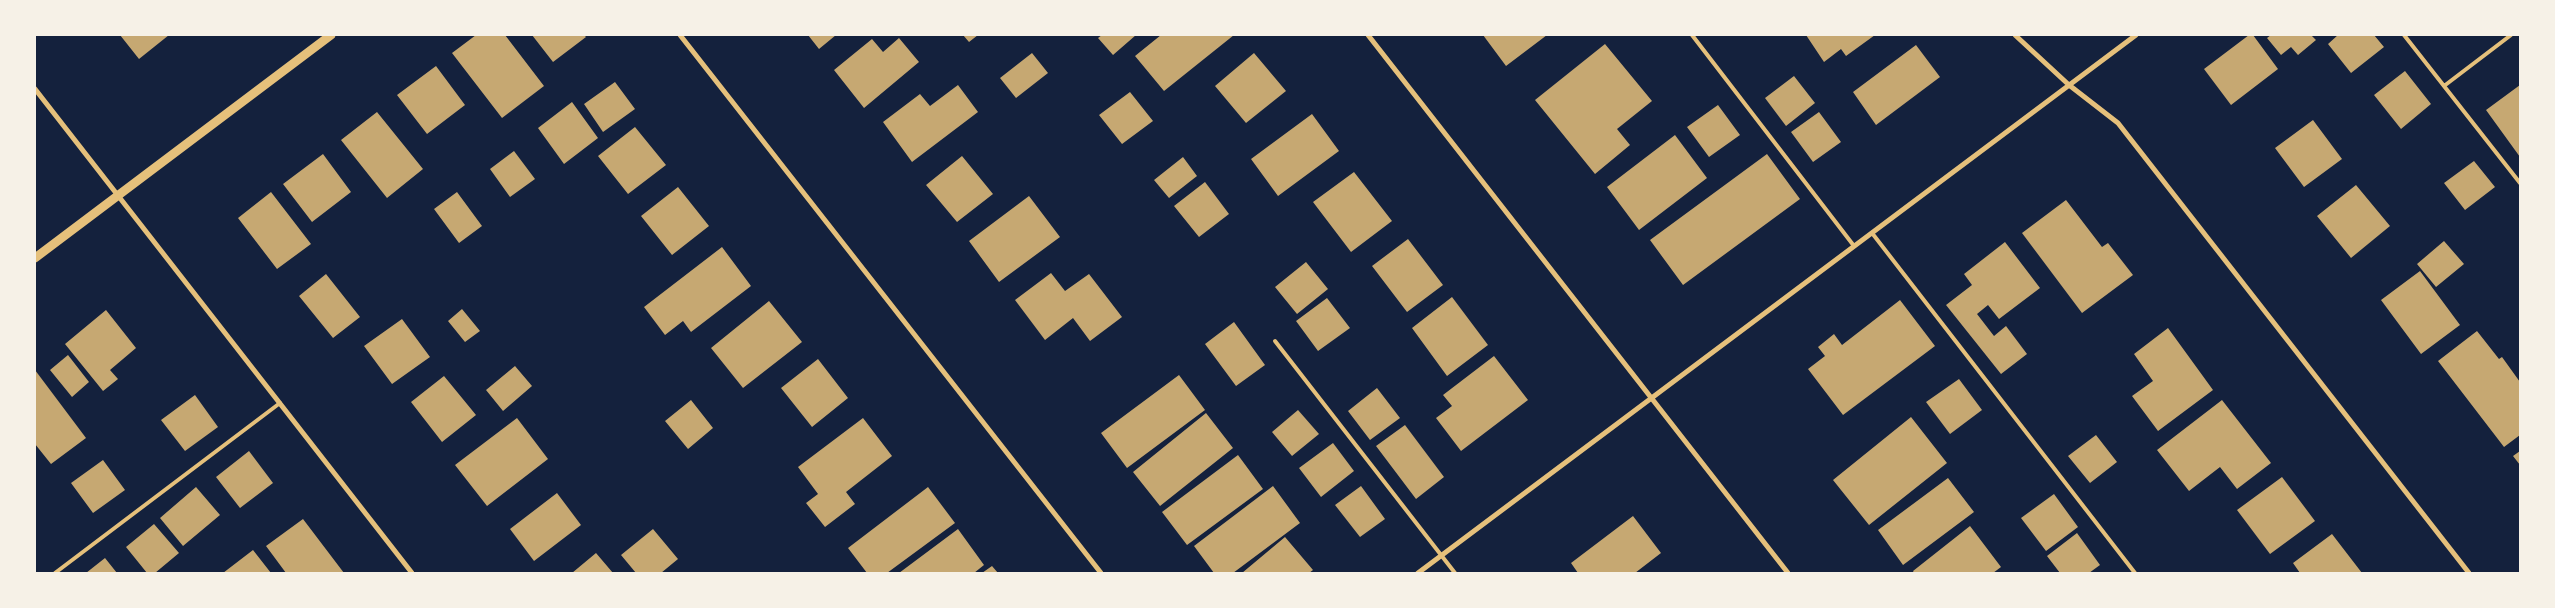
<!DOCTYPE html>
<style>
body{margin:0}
#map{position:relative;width:2555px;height:608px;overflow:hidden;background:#14213d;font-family:Mulish,sans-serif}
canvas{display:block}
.frame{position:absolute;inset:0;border:36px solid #f6f1e7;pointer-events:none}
</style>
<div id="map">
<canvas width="2555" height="608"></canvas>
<div class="frame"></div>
</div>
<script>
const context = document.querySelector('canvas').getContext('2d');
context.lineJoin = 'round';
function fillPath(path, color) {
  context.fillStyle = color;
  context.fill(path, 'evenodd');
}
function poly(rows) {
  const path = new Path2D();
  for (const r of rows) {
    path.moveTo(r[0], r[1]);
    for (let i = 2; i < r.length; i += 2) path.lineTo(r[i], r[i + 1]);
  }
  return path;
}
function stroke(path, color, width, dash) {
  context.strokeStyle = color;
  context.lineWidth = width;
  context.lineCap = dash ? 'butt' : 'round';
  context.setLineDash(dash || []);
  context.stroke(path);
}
fillPath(poly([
 [120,35,169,35,139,59],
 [476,35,505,35,544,86,502,118,452,53],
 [532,35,584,35,586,37,553,62],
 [808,35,836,35,819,49],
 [963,35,978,35,969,42],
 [1102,35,1136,35,1113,55,1098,38],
 [1161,35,1234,35,1164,91,1135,56],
 [1483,35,1547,35,1506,66],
 [1806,35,1875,35,1846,56,1841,49,1824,62],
 [2249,35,2253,35,2278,69,2231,105,2204,69],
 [2271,35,2311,35,2316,40,2298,55,2291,47,2281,55,2267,38],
 [2338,35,2374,35,2384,47,2351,73,2328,44],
 [899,38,919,62,864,108,834,70,872,39,883,52],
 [1605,44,1652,101,1617,129,1630,145,1595,174,1535,100],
 [1916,45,1940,77,1876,125,1853,92],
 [1032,53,1048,73,1016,98,1000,78],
 [1254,53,1286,91,1246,123,1215,86],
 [436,66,465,105,427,134,397,95],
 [2405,71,2431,104,2401,129,2374,95],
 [1794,76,1815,103,1786,126,1765,98],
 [615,82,635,109,603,132,584,104],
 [958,85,978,112,912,162,883,122,920,94,930,106],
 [2520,85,2520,157,2486,110],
 [1130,92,1153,121,1122,144,1099,115],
 [572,102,598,138,564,164,538,128],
 [1718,105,1740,135,1709,157,1687,127],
 [377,112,423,169,387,198,341,140],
 [1819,112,1841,142,1813,162,1791,132],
 [1312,114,1339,151,1278,196,1251,159],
 [2313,120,2342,159,2304,187,2275,148],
 [635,127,666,165,628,194,598,156],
 [1675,135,1707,178,1639,230,1607,187],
 [514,151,535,179,510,197,490,169],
 [323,154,351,192,312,222,283,184],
 [1767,154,1800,199,1683,285,1650,240],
 [962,156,993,194,957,222,926,185],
 [1183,157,1197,176,1169,198,1154,180],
 [2474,161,2495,187,2465,210,2444,183],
 [1354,172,1392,221,1351,252,1313,202],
 [1205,182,1229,214,1199,237,1174,206],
 [2356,185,2390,226,2351,258,2317,216],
 [678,187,709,226,672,255,641,216],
 [271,192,311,244,277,269,238,218],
 [457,192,482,226,459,243,434,209],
 [1029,196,1060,237,999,282,969,241],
 [2066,200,2102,247,2108,243,2133,275,2082,313,2022,233],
 [1408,239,1443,285,1407,312,1372,266],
 [2444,241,2464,264,2436,287,2417,264],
 [2005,242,2040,288,1999,319,1988,305,1977,314,1994,336,2006,326,2027,354,2001,374,1946,305,1972,285,1964,274],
 [722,247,751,286,691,332,683,321,665,335,644,307],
 [1306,262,1328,289,1297,314,1275,287],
 [2420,271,2460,325,2421,354,2381,300],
 [1051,273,1065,291,1089,274,1122,317,1090,341,1073,318,1045,340,1015,300],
 [326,274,360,317,333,338,299,296],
 [1452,297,1488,345,1447,376,1412,328],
 [1327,298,1350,328,1318,351,1296,321],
 [1900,300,1935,346,1843,415,1808,369,1825,356,1818,347,1834,334,1842,345],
 [769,301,802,342,743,388,711,348],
 [462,309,480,331,465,342,448,321],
 [106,310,136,348,110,370,118,379,103,391,65,344],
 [402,319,430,357,392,384,364,346],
 [1234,322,1265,365,1236,386,1205,344],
 [2168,328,2213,390,2158,431,2132,396,2153,381,2134,354],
 [2477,331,2499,359,2502,357,2520,382,2520,435,2504,447,2438,361],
 [68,355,89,382,72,397,50,370],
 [1494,356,1528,400,1461,451,1436,418,1452,406,1443,395],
 [818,359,848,398,812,427,781,388],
 [515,366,532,386,503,411,486,390],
 [35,370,86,438,51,464,35,444],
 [1179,375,1205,410,1127,468,1101,433],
 [444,376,476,415,442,442,411,402],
 [1959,379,1982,410,1950,434,1926,402],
 [1377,388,1400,418,1370,440,1348,411],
 [195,395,218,427,185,451,161,420],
 [691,400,713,428,688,449,665,421],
 [2222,400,2271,463,2237,489,2220,467,2189,491,2157,450],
 [1298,410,1319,434,1292,456,1272,432],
 [1206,413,1233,448,1160,506,1133,472],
 [1911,417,1947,463,1869,525,1833,480],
 [517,418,548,459,487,506,455,465],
 [863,418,892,456,846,492,855,504,825,527,806,503,818,494,798,467],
 [1405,425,1444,477,1416,499,1376,446],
 [2096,435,2117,462,2090,483,2068,456],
 [1333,443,1354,471,1321,497,1299,468],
 [249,451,273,483,240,508,216,477],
 [2520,451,2520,465,2513,456],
 [1238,455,1263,489,1187,545,1162,512],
 [103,460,125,490,93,513,71,483],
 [2282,477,2315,521,2270,554,2237,510],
 [1948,478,1974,512,1903,565,1878,530],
 [1273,486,1300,523,1233,573,1214,573,1194,546],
 [1361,486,1385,519,1360,537,1335,505],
 [196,487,220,515,183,546,160,518],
 [928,487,955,523,887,573,867,573,848,548],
 [557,493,581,525,534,561,510,529],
 [2054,494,2078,527,2046,551,2021,518],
 [1633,516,1661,553,1635,573,1578,573,1571,563],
 [303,519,344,573,286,573,266,546],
 [154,524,179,553,155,573,147,573,126,547],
 [1970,526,2001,567,1993,573,1914,573,1913,571],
 [653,529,678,559,661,573,636,573,621,555],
 [958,529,984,565,974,573,899,573],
 [2077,533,2100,565,2089,573,2060,573,2047,556],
 [2332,534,2362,573,2300,573,2293,563],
 [1285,537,1313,570,1309,573,1242,573],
 [253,550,271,573,223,573],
 [596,553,613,573,572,573],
 [105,558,117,573,86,573],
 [992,566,998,573,982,573]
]), '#c6a872');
stroke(poly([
 [1692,35,1854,246],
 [2404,35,2520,183],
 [2444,86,2511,35],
 [1872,233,2135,573],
 [1275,341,1455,573],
 [55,573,280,403]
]), '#e5c07b', 4);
stroke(poly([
 [680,35,1101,573],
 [1368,35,1788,573],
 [2015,35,2069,85,2118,123,2469,573],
 [35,89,412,573],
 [1418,573,2136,35]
]), '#e5c07b', 5);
stroke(poly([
 [35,258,331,35]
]), '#e5c07b', 9);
</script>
